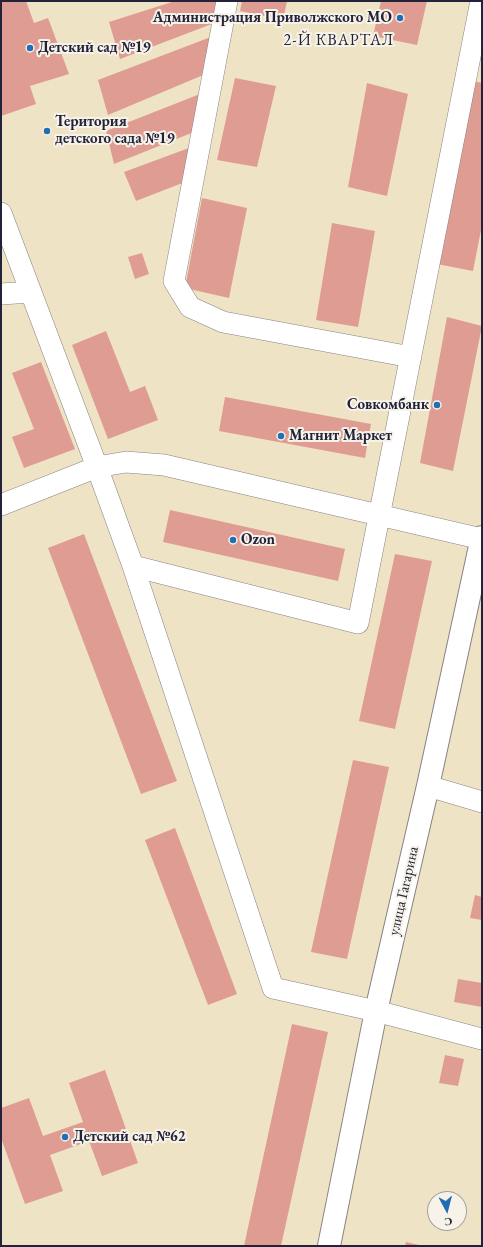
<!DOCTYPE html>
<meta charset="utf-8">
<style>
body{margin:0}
#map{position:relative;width:483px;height:1247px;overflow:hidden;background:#efe3c6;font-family:"EB Garamond",serif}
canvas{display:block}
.frame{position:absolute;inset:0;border:2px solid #22223b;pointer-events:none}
.north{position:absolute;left:427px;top:1191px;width:40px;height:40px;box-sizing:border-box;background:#f7f3e8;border:1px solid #a29fa3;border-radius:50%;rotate:173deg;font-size:11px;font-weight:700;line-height:16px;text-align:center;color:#22223b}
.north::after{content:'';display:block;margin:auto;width:14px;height:18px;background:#1f6fb2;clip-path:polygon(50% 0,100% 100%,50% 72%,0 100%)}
</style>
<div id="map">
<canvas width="483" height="1247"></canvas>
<div class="frame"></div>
<div class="north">С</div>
</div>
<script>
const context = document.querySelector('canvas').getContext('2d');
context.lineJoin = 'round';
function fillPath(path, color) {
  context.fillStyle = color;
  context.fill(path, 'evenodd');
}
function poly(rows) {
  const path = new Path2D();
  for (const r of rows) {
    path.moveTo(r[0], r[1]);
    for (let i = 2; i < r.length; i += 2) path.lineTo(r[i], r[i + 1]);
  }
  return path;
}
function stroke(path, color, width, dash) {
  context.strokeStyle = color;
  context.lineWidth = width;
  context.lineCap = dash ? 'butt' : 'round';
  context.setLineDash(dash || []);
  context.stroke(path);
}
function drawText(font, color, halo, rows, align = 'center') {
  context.font = font + ' "EB Garamond",serif';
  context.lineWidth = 4;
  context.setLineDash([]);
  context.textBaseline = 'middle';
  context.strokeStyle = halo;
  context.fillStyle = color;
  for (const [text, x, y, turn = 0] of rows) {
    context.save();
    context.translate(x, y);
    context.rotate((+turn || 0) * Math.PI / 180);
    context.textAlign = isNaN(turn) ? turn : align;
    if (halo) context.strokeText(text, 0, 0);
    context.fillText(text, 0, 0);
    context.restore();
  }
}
fillPath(poly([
 [1,1,26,1,34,23,48,18,69,74,30,86,36,104,1,116],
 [175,1,222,1,217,22,120,59,109,22],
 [242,1,287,1,283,20,240,11],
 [381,1,427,1,417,45,373,36],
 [216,35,208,73,108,115,98,80],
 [235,78,276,86,257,167,217,160],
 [473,81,482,83,482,225,473,271,437,264],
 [367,83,408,94,387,196,348,187],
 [205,92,199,130,114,164,106,131],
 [197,145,190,180,136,201,124,172],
 [202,198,247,208,229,298,185,288],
 [332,223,375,231,358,327,316,320],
 [142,253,149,274,135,279,128,257],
 [447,317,482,326,453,471,420,463],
 [106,331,130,392,145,386,158,420,108,439,72,345],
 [41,362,75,449,24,468,12,437,34,429,12,373],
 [225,397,371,424,365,458,219,431],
 [170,510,345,549,338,581,163,542],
 [84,534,177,781,141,794,48,548],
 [395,554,432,561,395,729,359,721],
 [353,760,389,767,347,959,311,952],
 [175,828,237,994,208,1005,145,840],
 [475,895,482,897,482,920,470,918],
 [458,979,482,983,482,1007,454,1002],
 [292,1024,328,1032,281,1246,244,1246],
 [445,1055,464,1059,458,1086,439,1083],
 [105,1070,138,1163,102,1176,89,1141,50,1155,63,1191,25,1204,1,1138,1,1108,29,1098,43,1136,83,1122,69,1083],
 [406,1242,419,1245,419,1246,405,1246]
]), '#df9c93');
const minor = poly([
 [227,1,174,281,190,307,223,322,411,357],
 [1,213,97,467,133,566,273,988,376,1011,482,1039],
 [1,294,31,292],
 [1,505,97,467,126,462,164,465,482,539],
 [133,566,358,623,481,1],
 [428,786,482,802]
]);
const primary = poly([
 [329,1246,376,1011,428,786,482,537]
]);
stroke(minor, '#888280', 22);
stroke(primary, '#888280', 24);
stroke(minor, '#fff', 21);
stroke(primary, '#fff', 22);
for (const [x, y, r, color] of [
 [400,18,4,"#1f6fb2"],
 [30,48,4,"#1f6fb2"],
 [47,131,4,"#1f6fb2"],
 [437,405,4,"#1f6fb2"],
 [281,436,4,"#1f6fb2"],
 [233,540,4,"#1f6fb2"],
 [65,1137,4,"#1f6fb2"]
]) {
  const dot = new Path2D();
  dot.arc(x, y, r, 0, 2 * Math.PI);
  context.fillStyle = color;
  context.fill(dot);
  stroke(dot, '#f7f3e8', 1.5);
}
drawText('bold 15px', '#22223b', '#f7f3e8', [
 ["Администрация Приволжского МО",392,18,"right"],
 ["Детский сад №19",38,48],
 ["Територия",55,122],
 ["детского сада №19",55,139],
 ["Совкомбанк",429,405,"right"],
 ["Магнит Маркет",289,436],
 ["Ozon",241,540],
 ["Детский сад №62",73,1137]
], 'left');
drawText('15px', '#22223b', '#f7f3e8', [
 ["улица Гагарина",404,891,-77]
]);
context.letterSpacing = '1px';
drawText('16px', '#22223b', '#f7f3e8', [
 ["2-Й КВАРТАЛ",339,41]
]);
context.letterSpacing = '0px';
</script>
